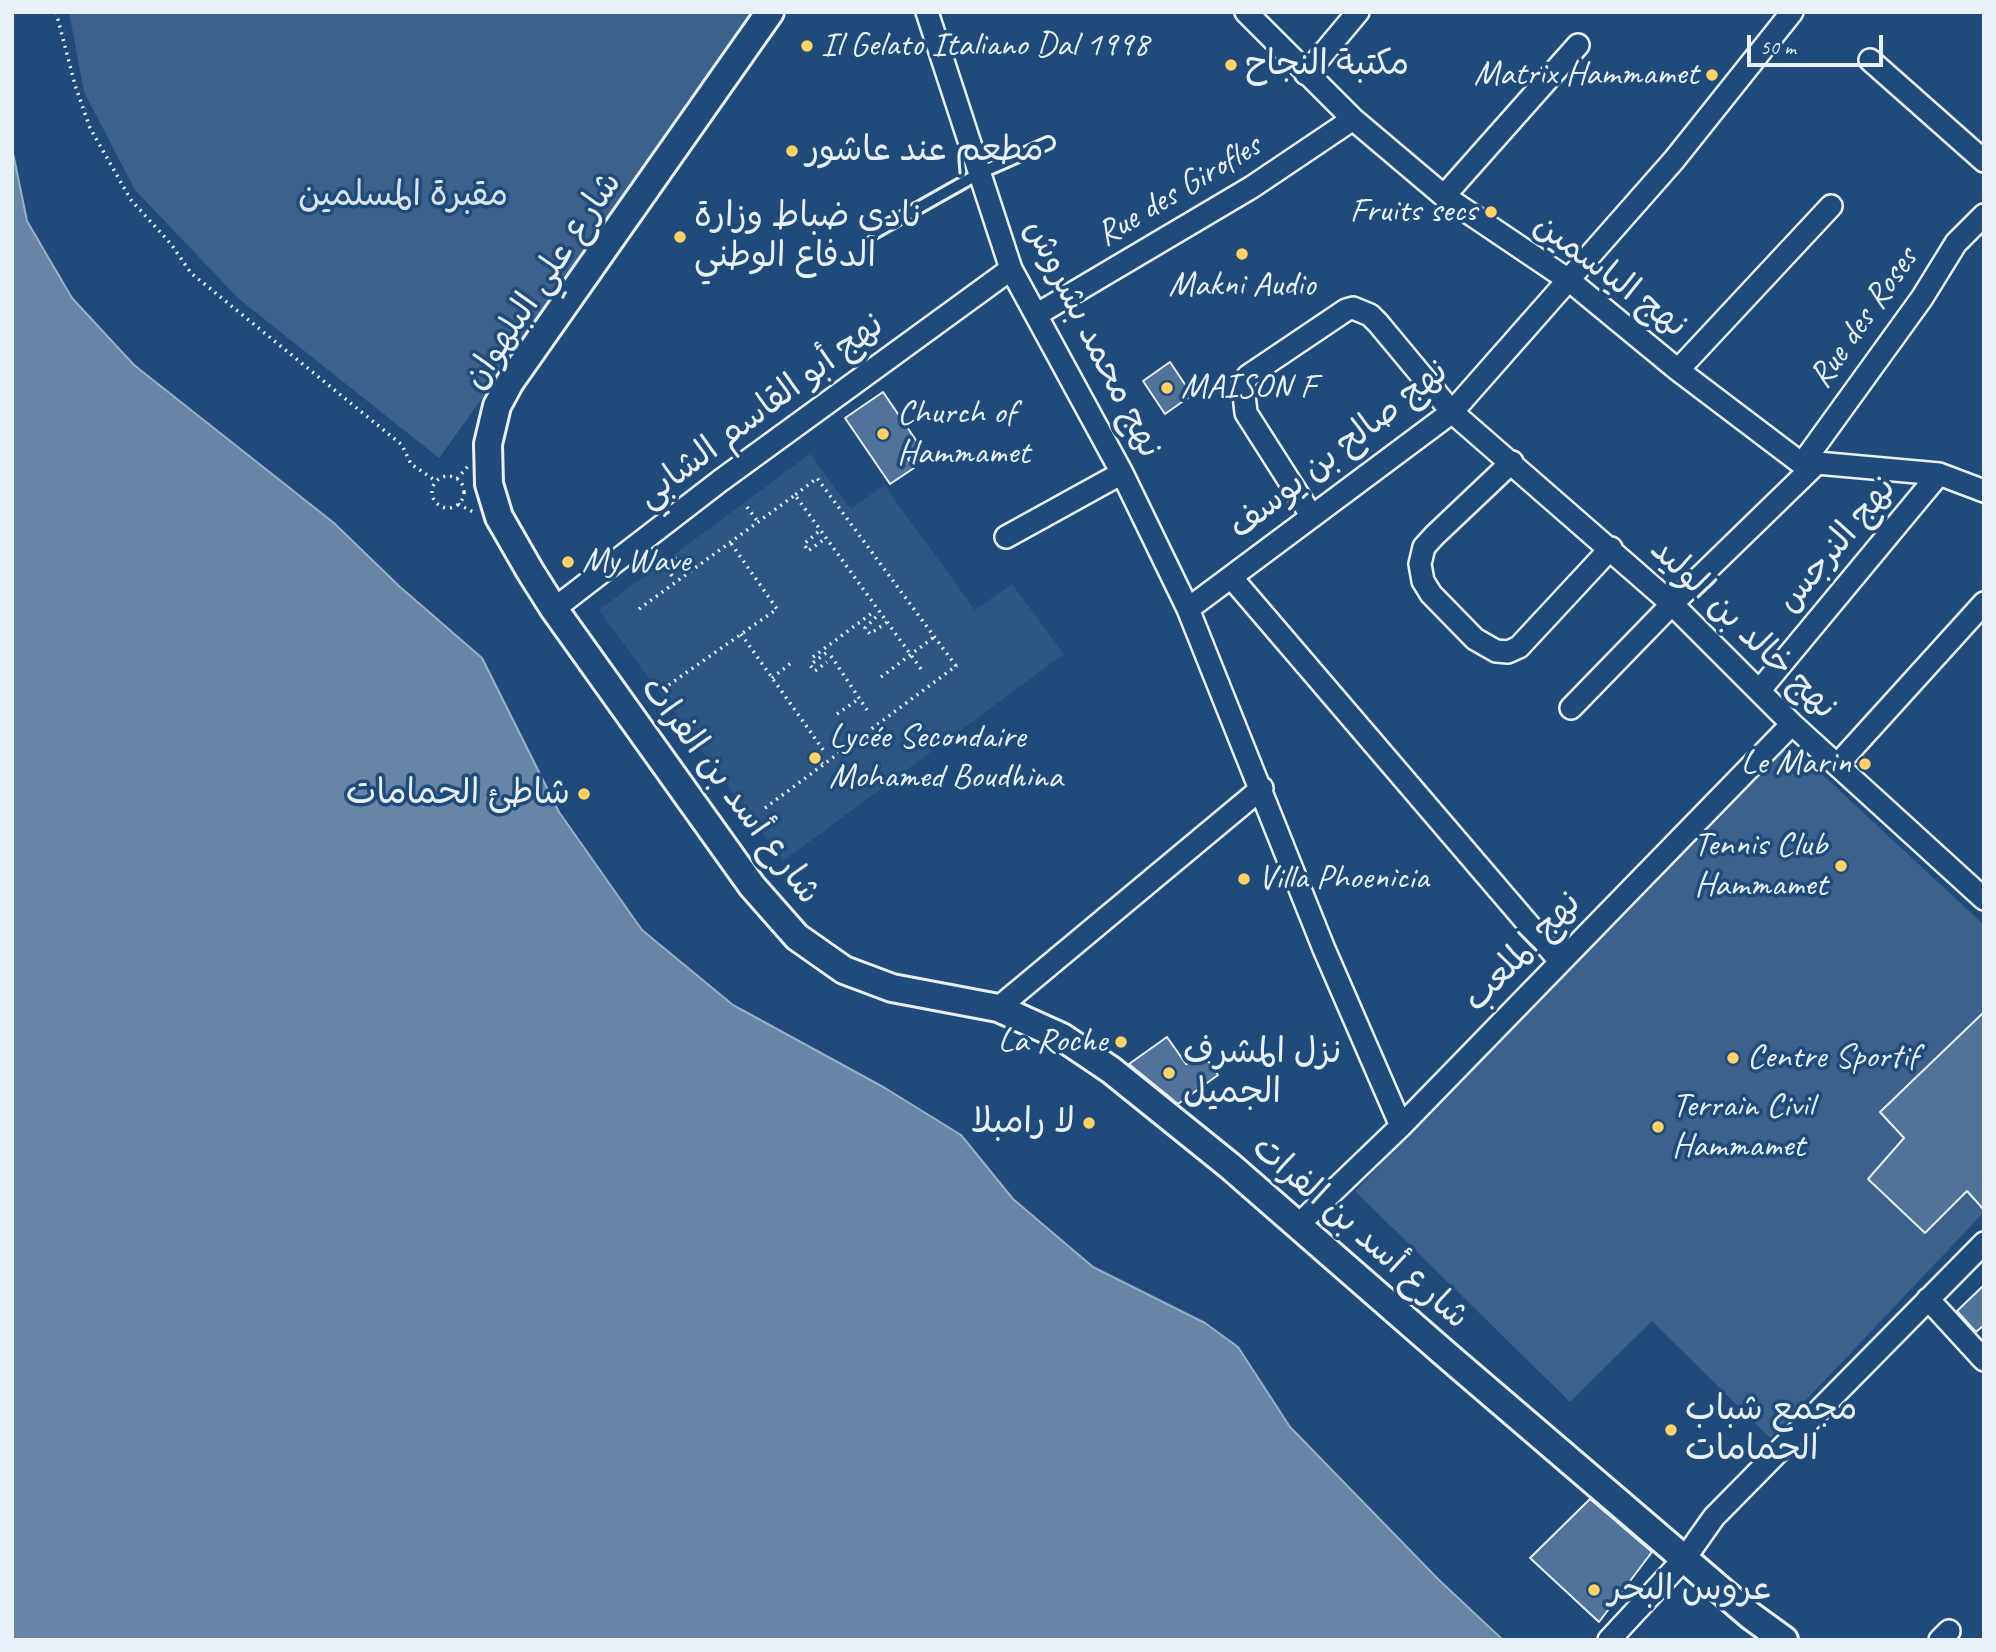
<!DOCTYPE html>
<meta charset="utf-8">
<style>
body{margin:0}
#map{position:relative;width:1996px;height:1652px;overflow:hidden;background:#1f4a7a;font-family:Caveat,sans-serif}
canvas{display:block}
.frame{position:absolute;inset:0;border:14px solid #e8f1f8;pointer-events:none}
.scale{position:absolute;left:1747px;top:35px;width:136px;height:32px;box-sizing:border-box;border:4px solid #e8f1f8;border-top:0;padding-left:9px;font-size:21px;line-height:24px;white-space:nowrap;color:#e8f1f8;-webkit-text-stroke:5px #1f4a7a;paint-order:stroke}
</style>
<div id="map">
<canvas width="1996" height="1652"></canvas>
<div class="frame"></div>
<div class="scale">50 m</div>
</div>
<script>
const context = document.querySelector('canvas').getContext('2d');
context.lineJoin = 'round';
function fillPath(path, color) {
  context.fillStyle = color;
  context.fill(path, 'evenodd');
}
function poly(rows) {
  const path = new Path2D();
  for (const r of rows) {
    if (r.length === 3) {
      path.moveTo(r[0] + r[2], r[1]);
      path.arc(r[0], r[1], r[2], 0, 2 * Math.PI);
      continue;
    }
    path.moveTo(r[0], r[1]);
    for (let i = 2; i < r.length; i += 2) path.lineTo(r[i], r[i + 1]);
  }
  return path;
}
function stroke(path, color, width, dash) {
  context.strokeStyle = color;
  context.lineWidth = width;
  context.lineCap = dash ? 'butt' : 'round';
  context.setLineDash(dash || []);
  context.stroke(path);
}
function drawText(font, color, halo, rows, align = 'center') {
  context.font = font + ' Caveat,"Playpen Sans Arabic",sans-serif';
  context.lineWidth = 7;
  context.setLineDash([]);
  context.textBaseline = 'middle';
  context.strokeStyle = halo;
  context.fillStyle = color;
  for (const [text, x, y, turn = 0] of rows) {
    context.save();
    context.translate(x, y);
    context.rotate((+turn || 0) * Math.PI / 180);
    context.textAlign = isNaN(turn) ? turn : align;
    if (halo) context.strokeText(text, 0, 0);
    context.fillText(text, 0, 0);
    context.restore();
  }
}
fillPath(poly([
 [810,454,851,509,884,485,975,610,1012,584,1064,654,783,861,599,610]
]), '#2e5683');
fillPath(poly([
 [69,12,761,12,439,458,239,299,135,190,84,92],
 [1795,749,1984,925,1984,1212,1770,1438,1652,1321,1570,1402,1355,1191,1776,750]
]), '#3c628c');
const water = poly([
 [12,148,27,221,72,298,134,365,334,523,399,586,482,658,559,812,642,930,733,1005,885,1088,961,1135,1013,1199,1093,1267,1205,1323,1238,1347,1290,1427,1439,1580,1503,1640,12,1640,12,148]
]);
fillPath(water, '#6685a7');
stroke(water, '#9ab0c7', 2);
const building = poly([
 [1170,362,1192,395,1165,414,1143,381,1170,362],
 [883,392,922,449,908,459,914,468,890,484,845,418,883,392],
 [1984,1012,1984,1210,1967,1191,1925,1233,1868,1179,1904,1138,1880,1112,1984,1012],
 [1167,1037,1186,1064,1204,1055,1218,1075,1178,1104,1129,1064,1167,1037],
 [1984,1285,1984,1325,1976,1332,1957,1311,1984,1285],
 [1590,1499,1652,1552,1599,1622,1530,1558,1590,1499]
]);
fillPath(building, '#517399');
stroke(building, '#e8f1f8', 2);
const service = poly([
 [872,234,980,173,1048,143]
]);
const minor = poly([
 [927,12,1011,269,1122,473,1188,609,1324,949,1401,1126],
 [1246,12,1353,119,1444,196,1570,281,1678,370,1802,464,1817,463,1939,474,1984,491],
 [1870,60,1984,161],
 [1306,74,1358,12],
 [1444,196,1578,45],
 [1036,315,1252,187,1353,119],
 [1678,370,1831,206],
 [1512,462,1435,535,1424,547,1420,564,1423,581,1431,594,1475,639,1496,651,1508,652,1519,647,1611,548],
 [1802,464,1922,298,1956,243,1984,215],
 [1311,515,1246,413,1243,385,1248,376,1346,310,1353,308,1370,315,1378,323,1452,412,1672,604,1792,724,1984,899],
 [1006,537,1122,473],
 [1231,577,1559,960],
 [554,609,720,481,1011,269],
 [1188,609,1452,412,1674,160,1792,12],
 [1759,691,1939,474],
 [1571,708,1672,604,1817,463],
 [1838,764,1984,603],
 [998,1008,1262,788],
 [1298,1225,1401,1126,1792,724],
 [1928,1299,1984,1360],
 [1609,1640,1685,1558,1714,1517,1984,1243],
 [1940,1640,1949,1631]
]);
const tertiary = poly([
 [770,12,510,382,497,406,488,444,489,484,499,517,530,571,554,609,752,886,797,937,844,970,892,988,998,1008,1062,1037,1111,1070,1230,1166,1450,1358,1751,1616,1784,1640]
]);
stroke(service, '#e8f1f8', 16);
stroke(minor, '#e8f1f8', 26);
stroke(tertiary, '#e8f1f8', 32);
stroke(poly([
 [56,12,75,85,90,128,131,200,171,244,191,273,402,445,411,464,436,481],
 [448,492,16],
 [457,479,468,466],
 [458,504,475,513],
 [747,507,758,522],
 [818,532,804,544,808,551,826,538],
 [675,558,686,575],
 [672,576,664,564,671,559,678,569],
 [639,609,795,495,924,673],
 [876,617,865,628,870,634,887,622],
 [741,634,824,751,816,757,823,765],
 [826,653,810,665,815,671,827,662],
 [831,656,869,713],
 [813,657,872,613],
 [881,677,934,637],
 [772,678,791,663],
 [663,689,777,609,730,542],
 [837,714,860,698],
 [765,808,956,666,817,478,795,495]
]), '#e8f1f8', 3.5, [2, 5]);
stroke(service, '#1f4a7a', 10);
stroke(minor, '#1f4a7a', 21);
stroke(tertiary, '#1f4a7a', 26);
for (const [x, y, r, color] of [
 [807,46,7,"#ffd166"],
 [1231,65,7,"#ffd166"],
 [1712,75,7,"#ffd166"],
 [792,151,7,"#ffd166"],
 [1491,212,7,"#ffd166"],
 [680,237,7,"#ffd166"],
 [1242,254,7,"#ffd166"],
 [1167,388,7,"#ffd166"],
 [883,434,7,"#ffd166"],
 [568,562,7,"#ffd166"],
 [815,758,7,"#ffd166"],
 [1865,764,7,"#ffd166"],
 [584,794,7,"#ffd166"],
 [1841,866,7,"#ffd166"],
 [1244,879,7,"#ffd166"],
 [1121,1042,7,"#ffd166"],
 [1733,1058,7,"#ffd166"],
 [1169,1073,7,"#ffd166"],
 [1089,1123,7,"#ffd166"],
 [1658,1127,7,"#ffd166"],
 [1671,1430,7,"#ffd166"],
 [1594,1590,7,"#ffd166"]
]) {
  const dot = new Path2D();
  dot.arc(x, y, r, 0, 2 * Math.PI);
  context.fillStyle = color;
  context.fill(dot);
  stroke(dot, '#1f4a7a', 2.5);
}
drawText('35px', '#e8f1f8', '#1f4a7a', [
 ["Il Gelato Italiano Dal 1998",821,46],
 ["مكتبة النجاح",1245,65],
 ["Matrix Hammamet",1698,75,"right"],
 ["مطعم عند عاشور",806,151],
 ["Fruits secs",1477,212,"right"],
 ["نادي ضباط وزارة",694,217],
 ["الدفاع الوطني",694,257],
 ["Makni Audio",1242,286,"center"],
 ["MAISON F",1181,388],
 ["Church of",897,414],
 ["Hammamet",897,454],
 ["My Wave",582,562],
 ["Lycée Secondaire",829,738],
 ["Mohamed Boudhina",829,778],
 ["Le Marin",1851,764,"right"],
 ["شاطئ الحمامات",570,794,"right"],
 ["Tennis Club",1827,846,"right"],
 ["Hammamet",1827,886,"right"],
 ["Villa Phoenicia",1258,879],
 ["La Roche",1107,1042,"right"],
 ["نزل المشرف",1183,1053],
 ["الجميل",1183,1093],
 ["Centre Sportif",1747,1058],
 ["Terrain Civil",1672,1107],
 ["Hammamet",1672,1147],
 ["لا رامبلا",1075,1123,"right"],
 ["مجمع شباب",1685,1410],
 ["الحمامات",1685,1450],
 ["عروس البحر",1608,1590]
], 'left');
drawText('35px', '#e8f1f8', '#1f4a7a', [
 ["Rue des Girofles",1179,191,-31],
 ["نهج الياسمين",1610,276,37],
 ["شارع علي البلهوان",543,281,-56],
 ["Rue des Roses",1864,318,-55],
 ["نهج محمد بشروش",1092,339,63],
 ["نهج أبو القاسم الشابي",761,411,-37],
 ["نهج صالح بن يوسف",1339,450,-38],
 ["نهج النرجس",1837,545,-50],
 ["نهج خالد بن الوليد",1743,629,44],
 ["شارع أسد بن الفرات",730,791,53],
 ["نهج الملعب",1523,952,-46],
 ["شارع أسد بن الفرات",1360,1233,41]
]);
drawText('35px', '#d7e3ed', '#1f4a7a', [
 ["مقبرة المسلمين",403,196]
]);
</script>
